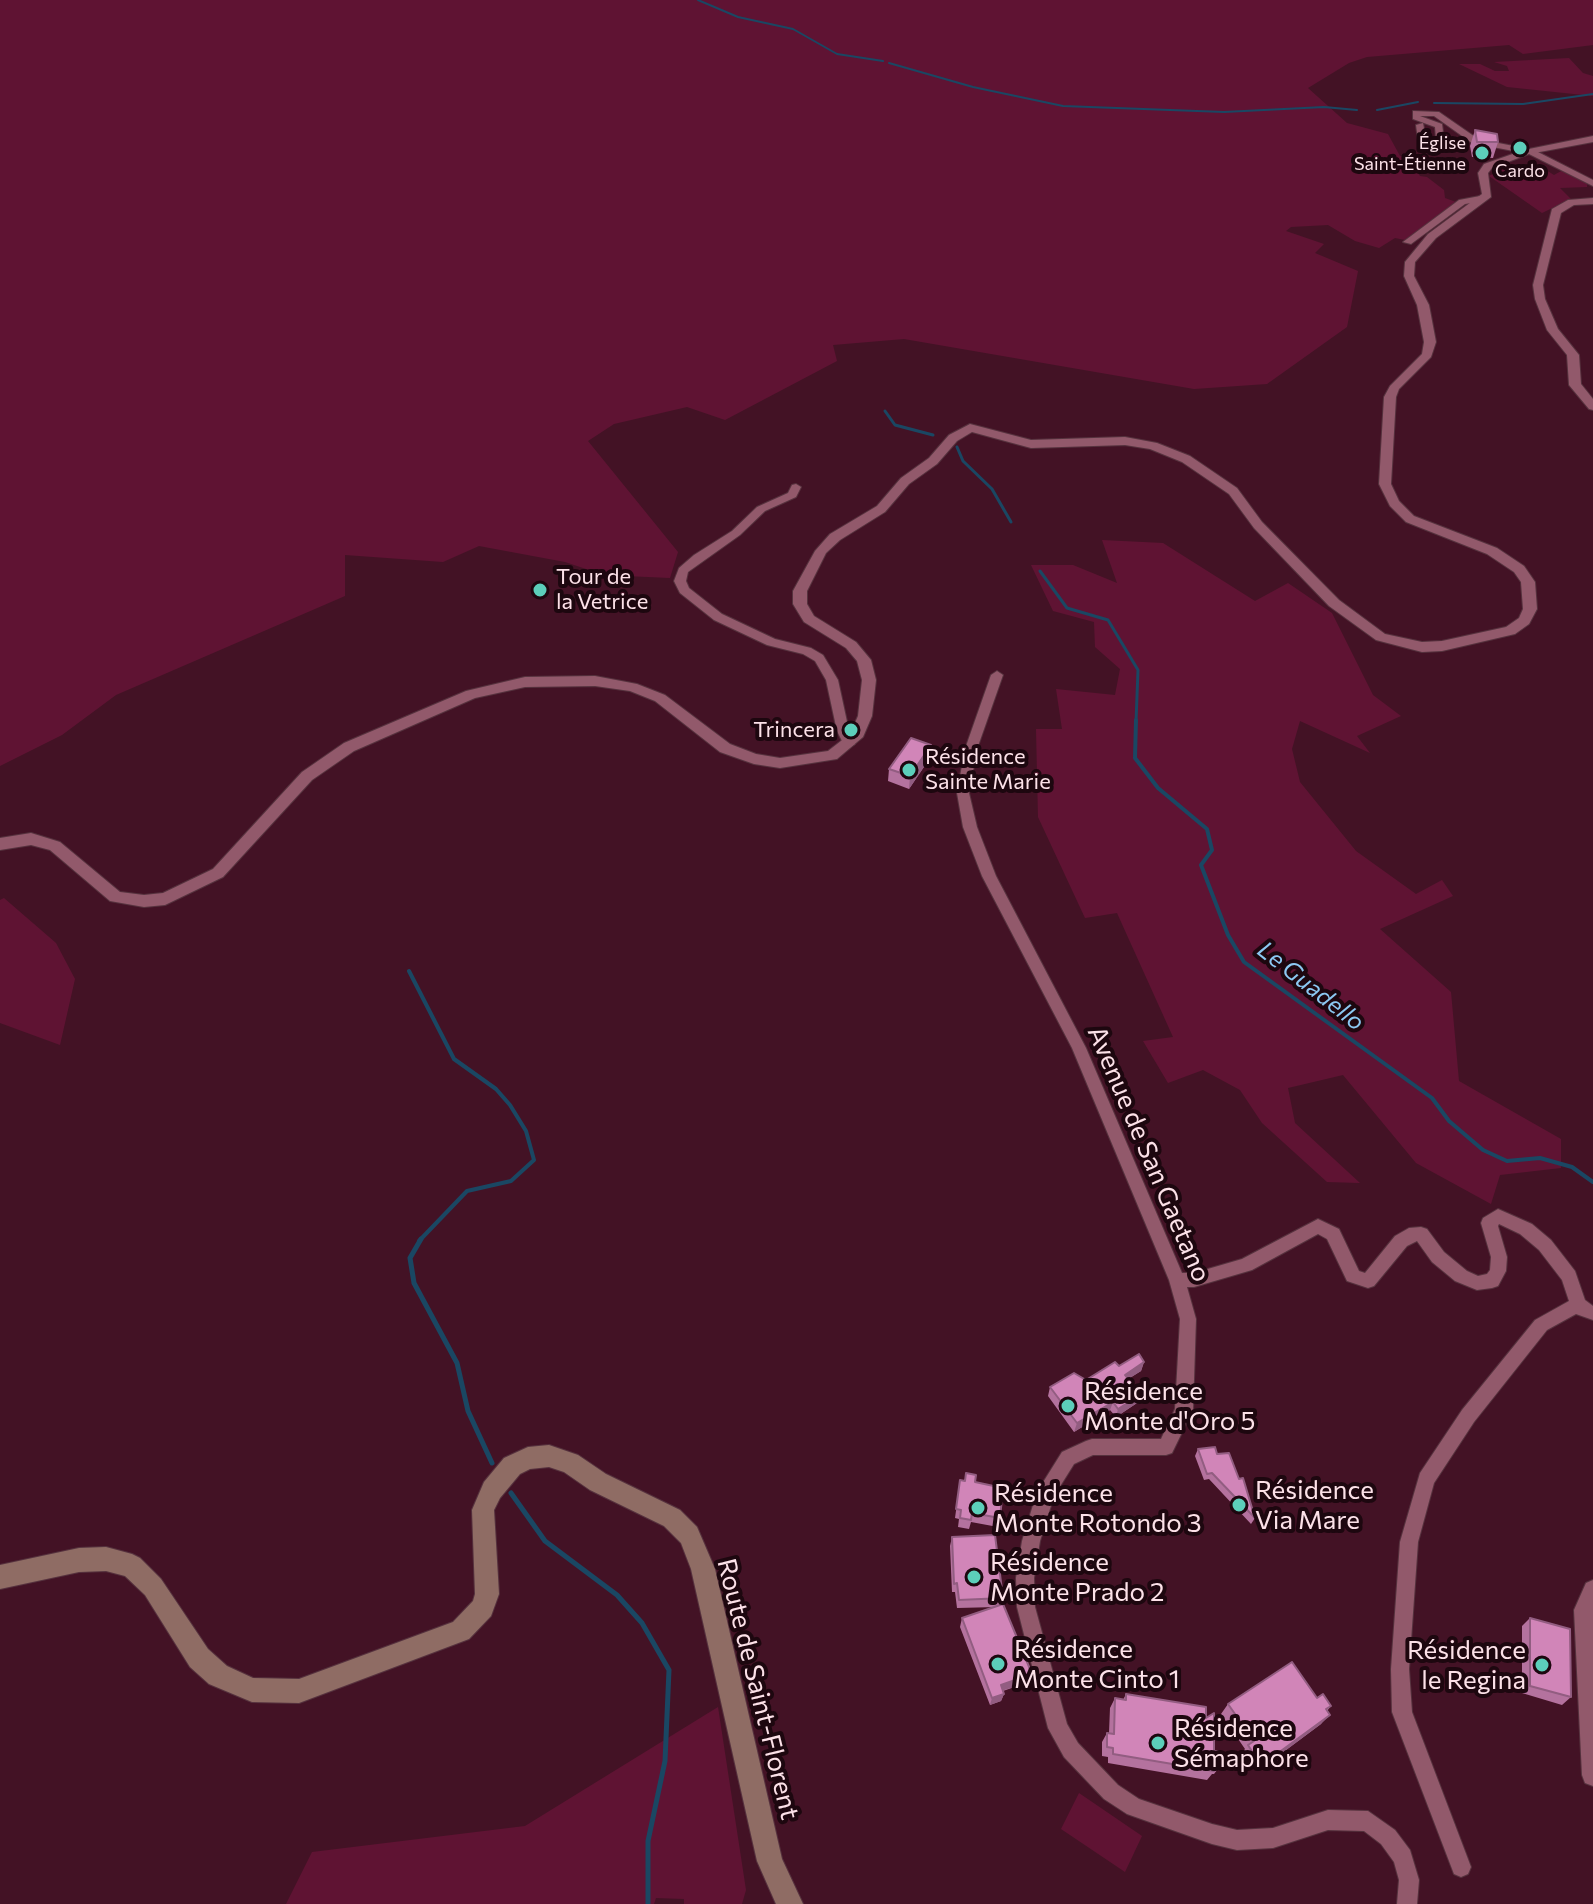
<!DOCTYPE html>
<meta charset="utf-8">
<style>
body{margin:0}
canvas{display:block;background:#431225}
</style>
<canvas width="1593" height="1904"></canvas>
<script>
const context = document.querySelector('canvas').getContext('2d');
context.lineJoin = 'round';
function fillPath(path, color) {
  context.fillStyle = color;
  context.fill(path, 'evenodd');
}
function poly(rows) {
  const path = new Path2D();
  for (const r of rows) {
    path.moveTo(r[0], r[1]);
    for (let i = 2; i < r.length; i += 2) path.lineTo(r[i], r[i + 1]);
  }
  return path;
}
function stroke(path, color, width, dash) {
  context.strokeStyle = color;
  context.lineWidth = width;
  context.lineCap = dash ? 'butt' : 'round';
  context.setLineDash(dash || []);
  context.stroke(path);
}
function drawText(font, color, halo, rows, align = 'center') {
  context.font = font + ' Commissioner,sans-serif';
  context.lineWidth = 8;
  context.setLineDash([]);
  context.textBaseline = 'middle';
  context.strokeStyle = halo;
  context.fillStyle = color;
  for (const [text, x, y, turn = 0] of rows) {
    context.save();
    context.translate(x, y);
    context.rotate((+turn || 0) * Math.PI / 180);
    context.textAlign = isNaN(turn) ? turn : align;
    if (halo) context.strokeText(text, 0, 0);
    context.fillText(text, 0, 0);
    context.restore();
  }
}
fillPath(poly([
 [0,0,1593,0,1593,45,1523,54,1509,45,1367,57,1349,63,1308,88,1347,123,1388,134,1400,156,1416,156,1426,172,1418,173,1420,176,1427,177,1444,190,1445,198,1456,202,1405,240,1395,238,1379,248,1355,241,1328,225,1291,227,1286,231,1324,244,1315,253,1358,271,1347,327,1267,384,1194,389,904,339,833,345,837,361,725,420,687,407,614,424,588,441,678,552,670,578,604,575,565,562,479,546,443,562,345,555,345,596,116,695,62,735,0,766],
 [1569,58,1583,73,1593,76,1593,96,1507,87,1459,64,1480,64,1495,71,1509,71,1507,66,1494,62],
 [1512,164,1532,174,1546,170,1554,175,1563,170,1587,182,1587,187,1560,188,1571,199,1542,213,1489,176],
 [1102,540,1163,543,1255,601,1288,583,1332,613,1373,695,1401,716,1357,736,1370,753,1300,721,1292,749,1300,782,1356,851,1416,894,1442,880,1453,896,1380,929,1451,992,1459,1081,1561,1139,1561,1168,1500,1175,1491,1204,1416,1163,1343,1075,1288,1088,1295,1123,1360,1183,1327,1182,1262,1123,1240,1090,1203,1070,1168,1083,1143,1041,1173,1037,1117,913,1085,918,1038,817,1036,729,1062,729,1056,689,1115,695,1120,669,1095,647,1094,622,1053,611,1031,565,1073,565,1117,583],
 [4,898,56,943,75,979,60,1045,0,1023,0,900],
 [718,1707,746,1890,742,1904,684,1904,684,1899,656,1898,654,1904,286,1904,312,1852,525,1826],
 [1079,1793,1142,1836,1125,1872,1061,1829]
]), '#5f1333');
stroke(poly([
 [698,0,738,17,793,29,837,54,883,61],
 [889,63,973,87,1063,106,1224,112,1324,107,1357,110],
 [1434,103,1523,104,1593,94],
 [1377,110,1418,102]
]), '#1a4763', 2);
stroke(poly([
 [885,411,895,425,933,435],
 [957,447,963,461,992,489,1011,522],
 [1040,571,1067,608,1108,620,1138,670,1136,722]
]), '#1a4763', 3);
stroke(poly([
 [1136,720,1135,758,1158,788,1207,829,1212,850,1201,865,1228,935,1244,962,1432,1098,1449,1121,1483,1150,1507,1161,1540,1158,1572,1167,1593,1182],
 [409,971,454,1059,496,1089,510,1105,526,1131,534,1160,511,1181,467,1191,419,1241]
]), '#1a4763', 4);
stroke(poly([
 [421,1239,410,1258,414,1283,457,1363,468,1411,492,1463],
 [511,1493,545,1541,617,1595,642,1623,669,1670,665,1761,648,1841,648,1904]
]), '#1a4763', 5);
const minor = poly([
 [1413,111,1439,112,1478,139,1534,150,1593,180,1593,186,1529,154,1472,143,1434,116,1420,116,1442,124,1444,139,1450,148,1446,151,1429,152,1418,140,1416,125,1423,123,1426,139,1434,147,1441,146,1436,139,1435,127,1413,119,1413,111],
 [1480,196,1483,197,1483,201,1465,204,1411,244,1403,242,1459,200,1480,196],
 [796,484,801,487,796,497,765,511,740,535,688,572,686,581,689,588,722,614,775,639,811,648,823,655,838,680,849,731,855,744,849,748,845,747,837,731,826,680,815,661,803,654,767,645,714,620,680,593,674,581,679,568,694,555,732,531,757,507,788,493,792,485,796,484],
 [997,671,1003,675,977,749,969,793,977,827,996,876,1086,1048,1182,1273,1194,1273,1242,1259,1318,1219,1339,1229,1359,1271,1365,1273,1395,1236,1409,1228,1421,1227,1427,1229,1444,1252,1467,1271,1478,1276,1487,1274,1490,1270,1491,1257,1481,1223,1483,1218,1498,1209,1532,1224,1551,1240,1575,1271,1585,1300,1593,1306,1593,1320,1576,1314,1547,1330,1474,1422,1434,1483,1418,1542,1409,1669,1412,1712,1471,1867,1468,1874,1461,1877,1454,1874,1392,1712,1391,1669,1400,1542,1420,1473,1462,1410,1535,1320,1569,1301,1562,1280,1539,1250,1520,1234,1499,1224,1498,1226,1507,1257,1506,1271,1498,1286,1492,1288,1477,1290,1455,1281,1432,1262,1417,1241,1407,1246,1374,1286,1368,1288,1347,1281,1327,1239,1318,1234,1252,1270,1194,1287,1187,1287,1196,1319,1193,1410,1172,1453,1166,1455,1093,1455,1074,1464,1054,1496,1040,1541,1034,1578,1035,1607,1067,1724,1078,1743,1118,1785,1139,1799,1212,1824,1237,1830,1273,1828,1328,1810,1368,1811,1395,1830,1410,1850,1419,1880,1417,1904,1397,1904,1399,1880,1394,1862,1381,1844,1364,1831,1328,1830,1273,1848,1237,1850,1212,1844,1127,1814,1104,1799,1064,1757,1048,1728,1017,1607,1016,1578,1022,1541,1037,1492,1062,1452,1086,1441,1092,1439,1161,1439,1175,1409,1180,1319,1169,1280,1072,1048,982,876,963,827,957,793,965,749,991,675,997,671]
]);
const tertiary = poly([
 [1593,136,1593,142,1529,154,1492,168,1488,173,1491,197,1436,238,1415,262,1414,276,1429,305,1436,342,1431,357,1399,389,1396,397,1391,484,1399,501,1414,516,1497,548,1524,566,1535,582,1537,609,1529,624,1515,634,1442,651,1422,652,1376,640,1329,606,1254,528,1229,494,1182,462,1150,449,1125,445,1031,448,972,432,957,441,937,464,909,484,885,512,840,540,826,553,807,591,807,604,814,616,856,642,871,660,876,680,872,716,863,737,837,759,780,768,754,764,720,752,655,701,630,691,595,686,525,687,475,698,354,751,312,780,223,877,165,905,144,907,110,901,50,850,31,845,0,850,0,838,31,833,60,842,120,892,144,895,163,893,213,869,302,772,344,743,466,691,525,677,595,676,637,684,665,695,730,744,756,754,780,758,828,751,850,734,858,716,862,680,857,661,846,648,804,622,793,604,793,591,815,551,830,534,877,506,901,478,929,458,949,435,970,424,1031,440,1125,437,1157,443,1190,456,1237,488,1262,522,1339,600,1385,634,1422,642,1442,641,1506,627,1519,618,1523,609,1521,582,1514,572,1487,554,1406,522,1390,506,1379,484,1384,397,1390,386,1422,354,1424,342,1417,305,1404,276,1405,262,1428,234,1482,194,1478,173,1484,164,1524,150,1593,136],
 [1593,198,1593,204,1574,205,1561,213,1543,285,1545,299,1558,329,1579,355,1581,384,1593,399,1593,410,1589,409,1569,385,1567,355,1547,330,1535,299,1533,285,1552,209,1568,200,1593,198],
 [1593,1580,1593,1786,1585,1783,1582,1775,1574,1610,1586,1583,1593,1580]
]);
const secondary = poly([
 [549,1445,578,1455,606,1474,680,1510,697,1527,715,1569,782,1859,803,1904,776,1904,757,1861,691,1569,681,1543,664,1526,590,1490,564,1472,549,1467,530,1469,520,1474,500,1498,494,1510,499,1594,491,1616,469,1639,299,1703,252,1702,209,1684,190,1667,145,1595,125,1576,106,1571,79,1572,0,1589,0,1565,79,1548,106,1547,132,1554,140,1558,161,1579,208,1649,227,1666,253,1678,299,1679,453,1622,473,1601,475,1594,472,1510,484,1482,504,1458,528,1447,549,1445]
]);
stroke(minor, '#56323e', 2);
stroke(tertiary, '#56323e', 2);
stroke(secondary, '#56323e', 2);
fillPath(minor, '#92596b');
fillPath(tertiary, '#92596b');
fillPath(secondary, '#8f6c64');
fillPath(poly([
 [1475,130,1498,142,1493,158,1472,157,1470,146],
 [930,758,909,789,888,781,889,769],
 [1144,1362,1141,1371,1128,1379,1137,1403,1116,1417,1110,1410,1074,1432,1048,1396,1050,1387,1086,1380,1119,1366],
 [1198,1449,1217,1454,1255,1518,1251,1524,1209,1479,1204,1480,1195,1456],
 [964,1481,975,1482,1000,1518,998,1527,971,1522,969,1529,958,1527,959,1519,955,1518,959,1489],
 [952,1537,1003,1598,1001,1605,1032,1674,1029,1682,1003,1691,1004,1694,1001,1701,990,1705,960,1627,962,1618,997,1607,957,1608,955,1592,952,1592,950,1546],
 [1530,1618,1571,1697,1562,1705,1522,1693,1522,1626],
 [1126,1694,1206,1718,1214,1751,1221,1765,1214,1774,1212,1774,1207,1780,1108,1763,1108,1757,1102,1756,1102,1742,1107,1733,1109,1733,1110,1708,1115,1698,1123,1700],
 [1317,1698,1331,1706,1327,1711,1321,1724,1266,1765,1259,1768,1255,1763,1249,1767,1241,1754,1245,1749,1221,1714,1228,1704]
]), '#b4729e');
fillPath(poly([
 [931,745,930,758,909,789,910,776],
 [1144,1362,1141,1371,1122,1383,1125,1375],
 [1140,1395,1137,1403,1116,1417,1118,1409],
 [1113,1402,1110,1410,1074,1432,1077,1423],
 [1032,1674,1029,1682,998,1692,1001,1685],
 [1004,1694,1001,1701,990,1705,992,1698],
 [1330,1715,1321,1724,1266,1765,1259,1768,1266,1759],
 [1262,1754,1255,1763,1249,1767,1256,1758]
]), '#925d81');
const building = poly([
 [1475,130,1497,134,1498,142,1477,142,1475,130],
 [911,738,931,745,910,776,889,769,911,738],
 [1139,1354,1144,1362,1125,1375,1140,1395,1118,1409,1113,1402,1077,1423,1050,1387,1074,1373,1086,1380,1115,1362,1119,1366,1139,1354],
 [1215,1447,1217,1454,1229,1453,1239,1479,1243,1478,1255,1518,1212,1473,1207,1474,1198,1449,1215,1447],
 [966,1473,976,1475,975,1482,1003,1488,1000,1518,972,1513,971,1520,960,1518,961,1510,956,1509,960,1480,965,1481,966,1473],
 [995,1535,1003,1598,959,1600,957,1583,954,1584,952,1537,995,1535],
 [1003,1604,1032,1674,1001,1685,1004,1694,992,1698,962,1618,1003,1604],
 [1530,1618,1570,1629,1571,1697,1530,1686,1530,1618],
 [1292,1662,1317,1698,1323,1694,1331,1706,1326,1709,1330,1715,1274,1756,1266,1759,1262,1754,1256,1758,1248,1745,1254,1741,1228,1704,1292,1662],
 [1126,1694,1206,1707,1206,1718,1214,1713,1214,1751,1221,1752,1221,1765,1214,1764,1214,1771,1113,1754,1113,1748,1107,1747,1107,1733,1114,1734,1115,1698,1126,1700,1126,1694]
]);
fillPath(building, '#d185b8');
stroke(building, '#925d81', 2);
for (const [x, y, r, color] of [
 [1520,148,8,"#5cceba"],
 [1482,153,8,"#5cceba"],
 [540,590,8,"#5cceba"],
 [851,730,8,"#5cceba"],
 [909,770,8,"#5cceba"],
 [1068,1406,8,"#5cceba"],
 [1239,1505,8,"#5cceba"],
 [978,1508,8,"#5cceba"],
 [974,1577,8,"#5cceba"],
 [998,1664,8,"#5cceba"],
 [1542,1665,8,"#5cceba"],
 [1158,1743,8,"#5cceba"]
]) {
  const dot = new Path2D();
  dot.arc(x, y, r, 0, 2 * Math.PI);
  context.fillStyle = color;
  context.fill(dot);
  stroke(dot, '#1d070f', 3);
}
drawText('18px', '#fce1e8', '#1d070f', [
 ["Église",1466,143],
 ["Saint-Étienne",1466,164],
 ["Cardo",1520,171,"center"]
], 'right');
drawText('22px', '#fce1e8', '#1d070f', [
 ["Tour de",556,577],
 ["la Vetrice",556,602],
 ["Trincera",835,730,"right"],
 ["Résidence",925,757],
 ["Sainte Marie",925,782]
], 'left');
drawText('italic 24px', '#8cc8f2', '#1d070f', [
 ["Le Guadello",1311,986,38]
]);
drawText('26px', '#fce1e8', '#1d070f', [
 ["Avenue de San Gaetano",1149,1154,67],
 ["Route de Saint-Florent",758,1689,76]
]);
drawText('26px', '#fce1e8', '#1d070f', [
 ["Résidence",1084,1391],
 ["Monte d'Oro 5",1084,1421],
 ["Résidence",1255,1490],
 ["Via Mare",1255,1520],
 ["Résidence",994,1493],
 ["Monte Rotondo 3",994,1523],
 ["Résidence",990,1562],
 ["Monte Prado 2",990,1592],
 ["Résidence",1014,1649],
 ["Monte Cinto 1",1014,1679],
 ["Résidence",1526,1650,"right"],
 ["le Regina",1526,1680,"right"],
 ["Résidence",1174,1728],
 ["Sémaphore",1174,1758]
], 'left');
</script>
